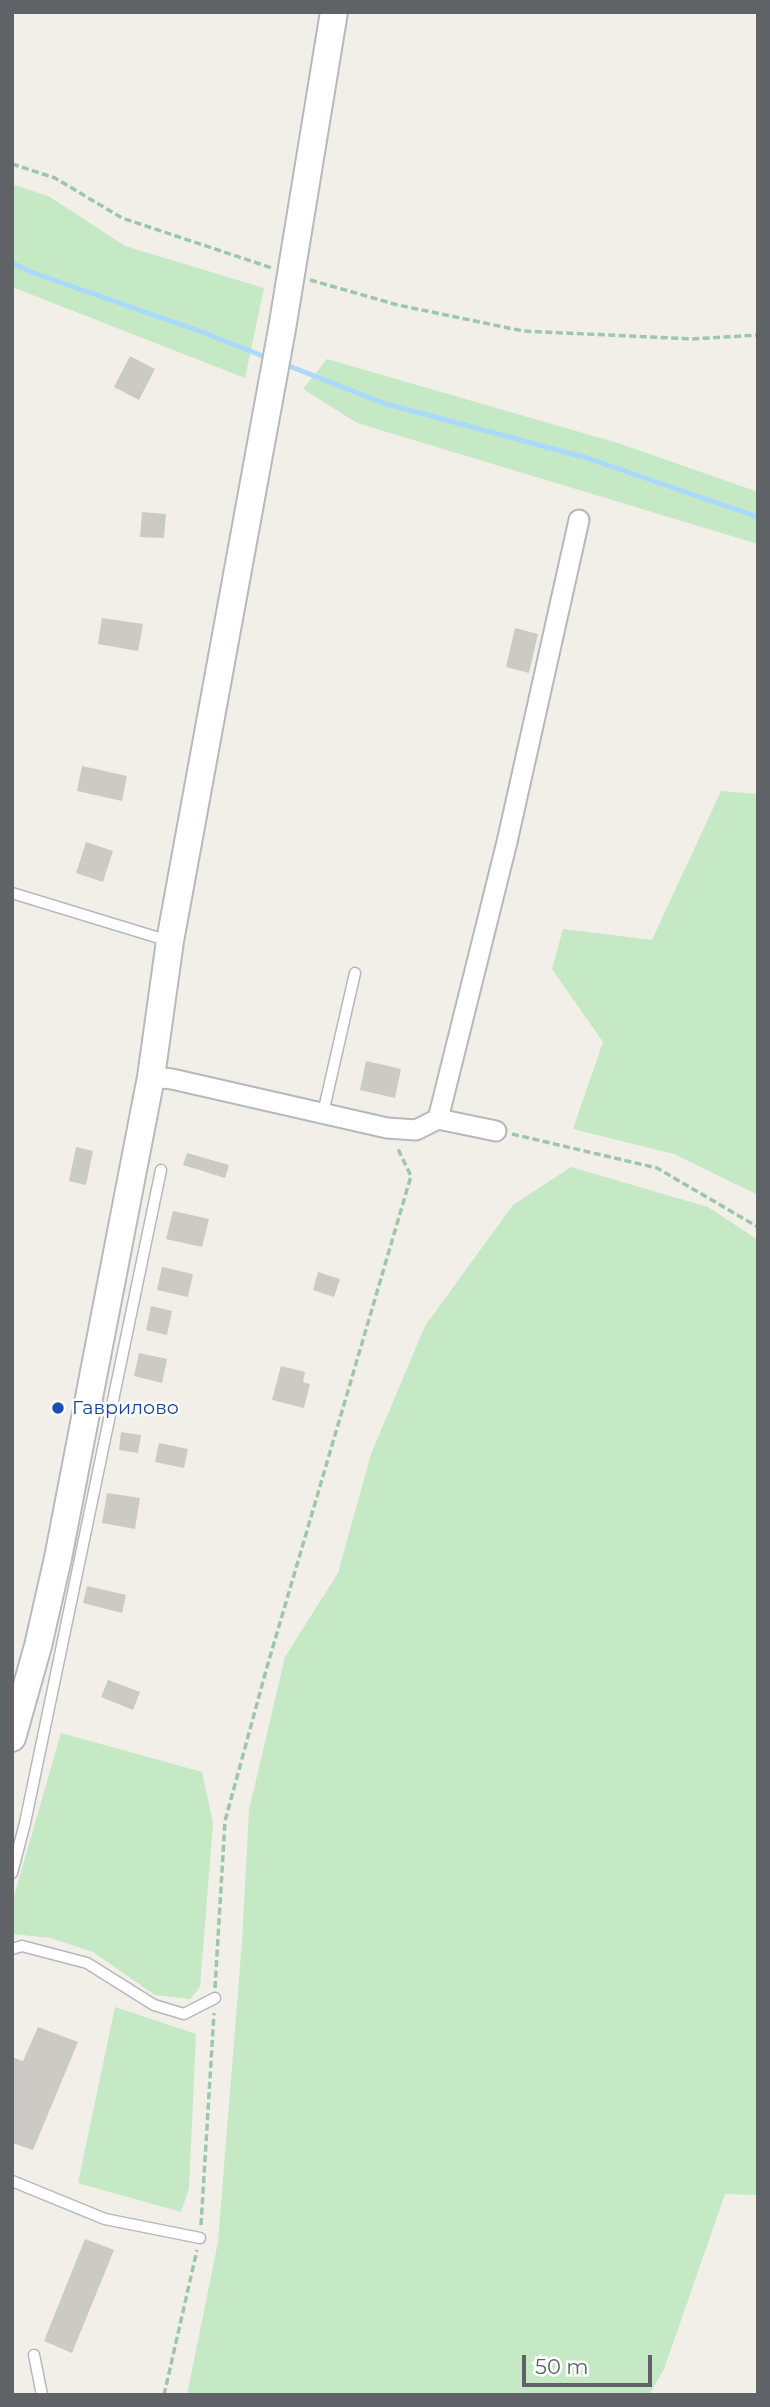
<!DOCTYPE html>
<meta charset="utf-8">
<style>
body{margin:0}
#map{position:relative;width:770px;height:2407px;overflow:hidden;background:#f1efe8;font-family:Montserrat,sans-serif}
canvas{display:block}
.frame{position:absolute;inset:0;border:14px solid #5f6368;pointer-events:none}
.scale{position:absolute;left:522px;top:2355px;width:130px;height:32px;box-sizing:border-box;border:4px solid #5f6368;border-top:0;padding-left:9px;font-size:21px;line-height:24px;white-space:nowrap;color:#5f6368;-webkit-text-stroke:5px #fff;paint-order:stroke}
</style>
<div id="map">
<canvas width="770" height="2407"></canvas>
<div class="frame"></div>
<div class="scale">50 m</div>
</div>
<script>
const context = document.querySelector('canvas').getContext('2d');
context.lineJoin = 'round';
function fillPath(path, color) {
  context.fillStyle = color;
  context.fill(path, 'evenodd');
}
function poly(rows) {
  const path = new Path2D();
  for (const r of rows) {
    path.moveTo(r[0], r[1]);
    for (let i = 2; i < r.length; i += 2) path.lineTo(r[i], r[i + 1]);
  }
  return path;
}
function stroke(path, color, width, dash) {
  context.strokeStyle = color;
  context.lineWidth = width;
  context.lineCap = dash ? 'butt' : 'round';
  context.setLineDash(dash || []);
  context.stroke(path);
}
function drawText(font, color, halo, rows, align = 'center') {
  context.font = font + ' Montserrat,sans-serif';
  context.lineWidth = 5;
  context.setLineDash([]);
  context.textBaseline = 'middle';
  context.strokeStyle = halo;
  context.fillStyle = color;
  for (const [text, x, y, turn = 0] of rows) {
    context.save();
    context.translate(x, y);
    context.rotate((+turn || 0) * Math.PI / 180);
    context.textAlign = isNaN(turn) ? turn : align;
    if (halo) context.strokeText(text, 0, 0);
    context.fillText(text, 0, 0);
    context.restore();
  }
}
fillPath(poly([
 [12,184,50,197,125,246,264,288,245,378,12,287],
 [327,359,621,444,758,492,758,544,357,423,303,389],
 [721,791,758,794,758,1195,674,1154,573,1129,603,1042,552,969,563,929,652,940],
 [571,1167,708,1207,758,1240,758,2195,725,2194,664,2369,649,2395,187,2395,218,2242,242,1942,249,1810,285,1657,338,1573,371,1454,425,1326,513,1205],
 [61,1733,202,1772,213,1823,200,1987,190,1999,155,1995,93,1952,51,1938,12,1934,12,1903],
 [115,2007,196,2034,189,2189,181,2212,78,2183]
]), '#c5e8c5');
stroke(poly([
 [12,263,31,272,202,332,268,358],
 [284,364,383,403,587,458,758,517]
]), '#aadaff', 5);
fillPath(poly([
 [130,356,155,369,139,400,114,387],
 [142,512,166,514,164,538,140,537],
 [102,618,143,624,138,651,98,644],
 [515,628,538,634,529,673,506,667],
 [82,766,127,776,122,801,77,791],
 [86,842,113,851,103,882,76,873],
 [366,1061,401,1069,395,1098,360,1090],
 [76,1147,93,1151,86,1185,69,1181],
 [187,1153,229,1165,225,1178,183,1165],
 [173,1211,209,1219,202,1247,166,1239],
 [162,1267,193,1274,188,1297,157,1290],
 [318,1272,340,1279,334,1297,313,1290],
 [151,1306,172,1311,167,1335,146,1330],
 [139,1353,167,1359,162,1383,134,1376],
 [281,1366,305,1372,303,1382,310,1384,304,1408,272,1400],
 [121,1432,141,1435,138,1453,119,1450],
 [159,1443,188,1449,184,1468,155,1462],
 [107,1493,140,1498,135,1529,102,1523],
 [87,1586,126,1595,122,1613,83,1603],
 [108,1680,140,1692,133,1710,101,1697],
 [38,2027,78,2042,33,2150,12,2143,12,2057,23,2061],
 [85,2239,114,2250,72,2353,44,2341]
]), '#cccac5');
const lane = poly([
 [12,893,169,941],
 [323,1113,355,973],
 [12,1873,25,1823,161,1170],
 [12,1949,22,1946,87,1963,154,2005,184,2014,215,1998],
 [12,2181,105,2219,200,2238],
 [34,2355,42,2395]
]);
const street = poly([
 [151,1077,172,1079,387,1128,416,1130,438,1119,496,1131],
 [438,1119,507,842,579,520]
]);
const secondary = poly([
 [12,1738,38,1646,58,1558,151,1077,170,941,282,329,334,12]
]);
stroke(lane, '#b5b8bc', 13);
stroke(street, '#b5b8bc', 23);
stroke(secondary, '#b6babf', 30);
stroke(poly([
 [12,164,55,178,122,218,272,268],
 [310,280,398,305,523,331,692,339,758,335],
 [512,1134,657,1168,758,1227],
 [215,1988,225,1821,267,1667,411,1176,397,1147],
 [201,2225,214,2013],
 [164,2395,197,2250]
]), '#9cc7a9', 3.5, [7, 3.5]);
stroke(lane, '#fff', 10);
stroke(street, '#fff', 19);
stroke(secondary, '#fff', 26);
for (const [x, y, r, color] of [
 [58,1408,7,"#1a4fb4"]
]) {
  const dot = new Path2D();
  dot.arc(x, y, r, 0, 2 * Math.PI);
  context.fillStyle = color;
  context.fill(dot);
  stroke(dot, '#fff', 2.5);
}
drawText('19px', '#164399', '#fff', [
 ["Гаврилово",72,1408]
], 'left');
</script>
